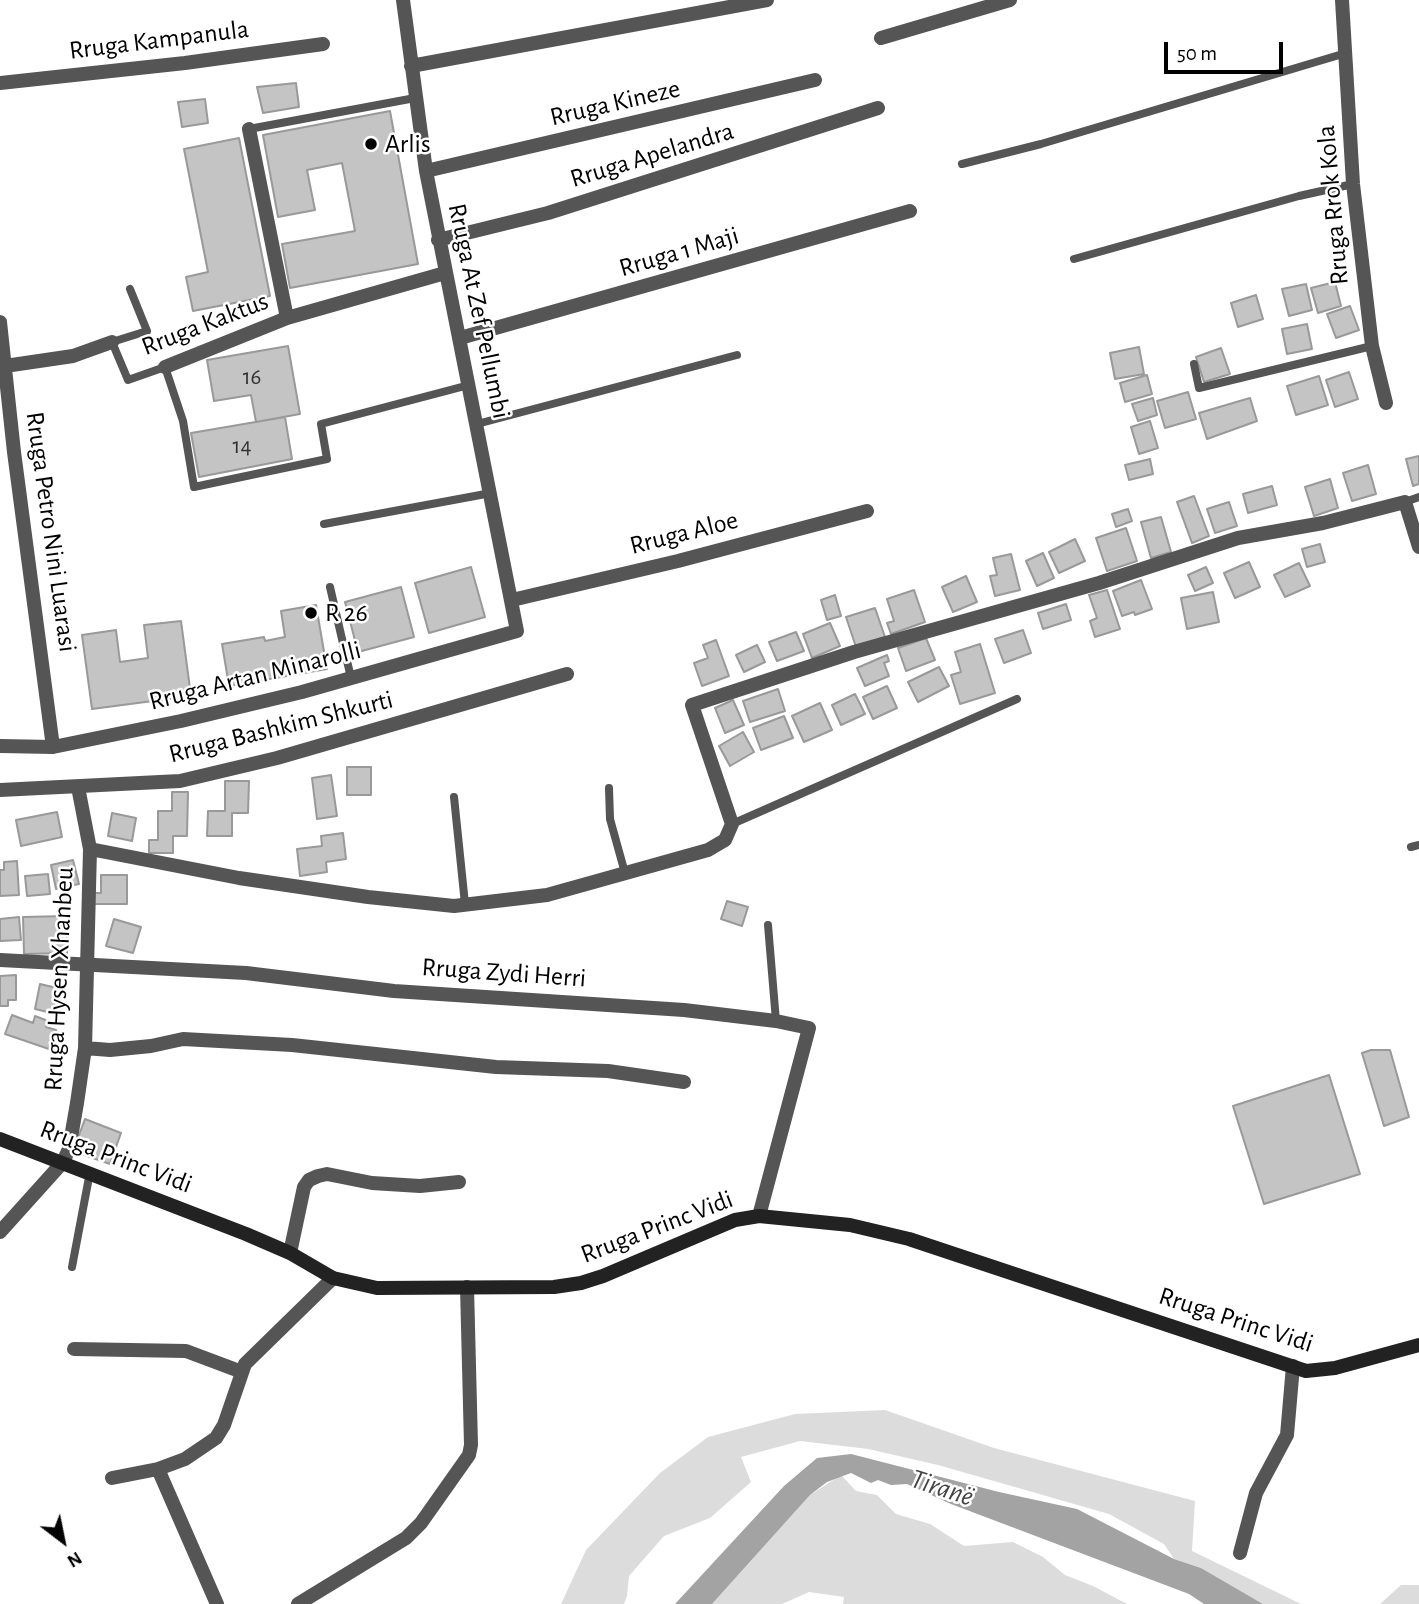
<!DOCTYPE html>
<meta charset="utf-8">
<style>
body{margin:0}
#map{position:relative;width:1419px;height:1604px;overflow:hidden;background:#fff;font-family:"Alegreya Sans",sans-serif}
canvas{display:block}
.north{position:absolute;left:28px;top:1506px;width:70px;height:70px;-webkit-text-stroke:5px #fff;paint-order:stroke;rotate:148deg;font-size:19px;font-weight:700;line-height:28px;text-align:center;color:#000}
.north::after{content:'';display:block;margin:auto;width:24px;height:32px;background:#000;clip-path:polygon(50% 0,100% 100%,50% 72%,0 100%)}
.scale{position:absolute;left:1164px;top:42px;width:119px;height:32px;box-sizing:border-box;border:4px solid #000;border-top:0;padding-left:9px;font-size:21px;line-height:24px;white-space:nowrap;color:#000;-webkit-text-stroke:5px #fff;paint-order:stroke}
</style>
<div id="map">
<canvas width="1419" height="1604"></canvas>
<div class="north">N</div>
<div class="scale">50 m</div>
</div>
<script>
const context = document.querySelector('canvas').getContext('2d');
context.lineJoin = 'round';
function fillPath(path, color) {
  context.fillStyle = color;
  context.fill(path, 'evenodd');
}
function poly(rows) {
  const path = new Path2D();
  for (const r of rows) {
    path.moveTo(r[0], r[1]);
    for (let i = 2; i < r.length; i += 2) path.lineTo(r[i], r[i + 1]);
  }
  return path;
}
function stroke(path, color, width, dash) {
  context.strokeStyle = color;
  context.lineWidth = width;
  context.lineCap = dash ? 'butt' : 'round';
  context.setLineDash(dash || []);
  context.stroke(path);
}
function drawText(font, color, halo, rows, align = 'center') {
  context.font = font + ' "Alegreya Sans",sans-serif';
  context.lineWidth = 5;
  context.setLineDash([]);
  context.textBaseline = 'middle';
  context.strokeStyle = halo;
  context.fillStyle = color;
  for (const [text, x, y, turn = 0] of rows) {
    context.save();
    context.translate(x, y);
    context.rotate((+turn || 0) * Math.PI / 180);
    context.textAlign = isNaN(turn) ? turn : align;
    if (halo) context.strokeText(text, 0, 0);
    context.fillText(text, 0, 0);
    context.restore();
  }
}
fillPath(poly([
 [885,1410,994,1448,1195,1501,1192,1551,1301,1604,1263,1604,1201,1568,1174,1559,1164,1544,1109,1514,938,1465,868,1449,800,1441,741,1457,751,1482,710,1518,664,1536,629,1576,627,1596,624,1604,561,1604,586,1550,660,1473,708,1437,795,1414],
 [841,1475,856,1491,877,1495,896,1514,930,1524,964,1546,1013,1542,1043,1557,1065,1575,1093,1586,1127,1604,843,1604,844,1597,809,1592,782,1604,712,1604,810,1495],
 [1401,1585,1419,1585,1419,1604,1380,1604]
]), '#dcdcdc');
fillPath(poly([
 [851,1454,999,1492,1077,1509,1174,1559,1201,1568,1263,1604,1204,1604,1189,1594,951,1504,907,1484,891,1485,878,1480,871,1483,851,1473,827,1482,810,1495,712,1604,675,1604,784,1486,817,1458]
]), '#a3a3a3');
const building = poly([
 [296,83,299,107,263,113,257,87,296,83],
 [205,99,208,123,182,127,178,102,205,99],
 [390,111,418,264,290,288,282,244,355,231,342,163,307,170,315,210,278,217,263,135,390,111],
 [239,138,270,296,193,311,186,277,208,272,184,149,239,138],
 [1335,282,1341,306,1318,313,1311,288,1335,282],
 [1306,284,1312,310,1289,316,1282,289,1306,284],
 [1256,295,1263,319,1238,327,1231,303,1256,295],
 [1350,306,1359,330,1336,338,1327,314,1350,306],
 [1307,324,1312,349,1287,354,1282,329,1307,324],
 [288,346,300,414,256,422,251,395,214,401,207,360,288,346],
 [1139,347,1144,374,1115,379,1110,353,1139,347],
 [1221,348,1230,374,1204,382,1196,357,1221,348],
 [1349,372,1358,399,1335,407,1326,380,1349,372],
 [1147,375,1152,394,1125,402,1120,383,1147,375],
 [1319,376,1328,405,1296,415,1287,386,1319,376],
 [1188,392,1196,419,1165,428,1157,401,1188,392],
 [1153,398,1157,415,1138,421,1132,404,1153,398],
 [1250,398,1257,421,1207,439,1199,413,1250,398],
 [285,417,292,459,199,477,191,433,285,417],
 [1150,421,1158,448,1139,454,1131,427,1150,421],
 [1419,456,1419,484,1413,486,1406,459,1419,456],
 [1150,459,1153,474,1129,480,1125,465,1150,459],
 [1368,465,1376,494,1352,501,1343,473,1368,465],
 [1330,479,1338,508,1314,516,1305,487,1330,479],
 [1272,486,1277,505,1248,513,1243,494,1272,486],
 [1194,496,1209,536,1192,543,1177,502,1194,496],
 [1229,502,1237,526,1215,533,1207,509,1229,502],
 [1128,509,1132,521,1116,527,1112,514,1128,509],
 [1161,517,1171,552,1151,558,1141,522,1161,517],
 [1126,528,1137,561,1107,571,1096,538,1126,528],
 [1075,539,1085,561,1059,573,1049,552,1075,539],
 [1320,544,1325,562,1307,567,1302,549,1320,544],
 [1043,553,1054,578,1037,586,1026,561,1043,553],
 [1011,554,1020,590,995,596,990,576,997,575,993,558,1011,554],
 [1249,562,1260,587,1235,598,1224,573,1249,562],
 [1299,563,1310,586,1285,597,1274,575,1299,563],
 [471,567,485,617,429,633,415,583,471,567],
 [1206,567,1213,583,1195,591,1188,575,1206,567],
 [966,576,977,602,953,612,942,587,966,576],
 [1141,580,1152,609,1135,615,1134,612,1122,616,1113,591,1141,580],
 [401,587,414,637,358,652,345,602,401,587],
 [914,590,925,622,891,634,887,623,894,621,887,599,914,590],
 [1107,590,1120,629,1095,637,1090,621,1097,618,1089,595,1107,590],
 [1213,592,1219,622,1187,629,1181,598,1213,592],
 [835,595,841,616,827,620,821,600,835,595],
 [1066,604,1071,620,1043,629,1038,613,1066,604],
 [316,605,327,669,229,686,222,644,264,637,265,641,285,637,281,611,316,605],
 [875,608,885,637,856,647,846,617,875,608],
 [181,621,191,696,92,709,82,635,116,630,120,662,148,658,144,625,181,621],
 [830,623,840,646,812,658,803,634,830,623],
 [1023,630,1031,653,1004,663,995,639,1023,630],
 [796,632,804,651,777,661,769,642,796,632],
 [926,638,935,660,906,671,898,648,926,638],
 [716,640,729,676,702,686,694,663,708,658,703,645,716,640],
 [980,644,995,693,960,704,951,675,961,672,955,652,980,644],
 [757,645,765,662,744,672,736,655,757,645],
 [887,655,889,661,884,663,889,676,865,686,857,668,887,655],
 [939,667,949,686,918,702,908,682,939,667],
 [887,686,897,708,873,719,863,697,887,686],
 [778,689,785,711,750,722,743,701,778,689],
 [855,694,865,714,841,725,832,705,855,694],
 [733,700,744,725,725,733,715,708,733,700],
 [820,703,832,730,804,742,792,716,820,703],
 [784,716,793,738,761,750,753,728,784,716],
 [743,732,754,752,730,766,719,746,743,732],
 [347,767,371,767,371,795,347,795,347,767],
 [331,775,337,816,317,819,312,778,331,775],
 [225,781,249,781,248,813,232,813,232,836,207,836,208,811,225,811,225,781],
 [172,792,188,792,187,836,173,836,173,853,149,853,149,840,158,840,158,811,172,811,172,792],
 [57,812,62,837,21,846,16,820,57,812],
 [112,813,136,818,132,841,108,836,112,813],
 [343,833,346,859,326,862,327,872,300,876,297,849,322,846,321,836,343,833],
 [73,860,79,884,56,889,51,865,73,860],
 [17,861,19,895,0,896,0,870,4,870,4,862,17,861],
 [48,874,50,894,27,896,25,876,48,874],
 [101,875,127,875,127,904,92,904,92,893,101,893,101,875],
 [727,901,748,907,742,926,721,919,727,901],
 [66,916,67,953,24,954,23,917,66,916],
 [19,917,21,940,0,941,0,919,19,917],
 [114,919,141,927,133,953,106,946,114,919],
 [16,975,16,1000,8,1000,8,1006,0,1006,0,976,16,975],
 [40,984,65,990,60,1015,35,1009,40,984],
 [12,1015,33,1023,35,1016,48,1021,46,1027,56,1030,49,1049,5,1034,12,1015],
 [1371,1050,1390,1050,1409,1117,1384,1126,1362,1053,1371,1050],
 [1329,1075,1360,1174,1264,1204,1233,1106,1329,1075],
 [85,1119,121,1133,110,1164,73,1151,85,1119]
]);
fillPath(building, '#c4c4c4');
stroke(building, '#999', 2);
stroke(poly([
 [249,129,415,98],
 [962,164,1041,144,1346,53],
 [1074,259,1299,196,1353,184],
 [130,289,147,331,112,342,128,380,165,367,183,421,194,487,327,459,321,424,469,385],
 [1194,364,1199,388,1372,346],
 [477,424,737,355],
 [1405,502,1419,497],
 [324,524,491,493],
 [330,587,351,678],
 [609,788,610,819,625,873],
 [454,797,465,904],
 [732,824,1017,699],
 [1411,847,1419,845],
 [768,925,776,1021],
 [72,1267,90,1172]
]), '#555', 8);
stroke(poly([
 [1342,0,1353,184,1372,346,1386,403],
 [881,38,1010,0],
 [411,66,767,0],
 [0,83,185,63,323,44],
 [249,129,287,318],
 [426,171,815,80],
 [438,240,548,213,878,108],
 [0,322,14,452,53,747],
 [460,338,910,211],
 [5,366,73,356,112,342],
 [165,367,287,318,445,273],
 [512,600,678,561,867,511],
 [0,746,53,747,181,721,302,692,517,631,426,171,403,0],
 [0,790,180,781,277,758,567,674],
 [90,849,239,878,368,897,454,906,547,895,708,850,725,840,732,824,692,705,854,652,1099,583,1238,538,1323,523,1405,502,1419,547],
 [0,960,246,973,394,991,684,1010,776,1021,809,1028,759,1216],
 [85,1048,110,1050,151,1046,183,1039,292,1045,496,1067,608,1071,684,1082],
 [0,1232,63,1162,69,1149,77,1103,85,1048,90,849,78,787],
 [290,1253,304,1187,309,1180,318,1176,327,1174,372,1183,420,1186,459,1182],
 [74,1349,186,1351,242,1372],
 [158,1469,217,1604],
 [112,1478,158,1469,185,1459,216,1438,224,1425,245,1364,333,1278],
 [1240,1553,1256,1493,1287,1435,1293,1366],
 [298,1604,406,1538,421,1523,469,1455,471,1445,467,1287]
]), '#555', 14);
stroke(poly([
 [0,1139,246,1234,290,1253,333,1278,377,1288,554,1287,581,1283,603,1276,735,1220,759,1216,850,1225,909,1239,1306,1371,1335,1368,1419,1345]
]), '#222', 14);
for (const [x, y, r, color] of [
 [371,144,7,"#000"],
 [311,613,7,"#000"]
]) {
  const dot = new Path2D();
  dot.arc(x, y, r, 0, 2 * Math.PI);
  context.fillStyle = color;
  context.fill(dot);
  stroke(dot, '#fff', 2.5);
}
drawText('23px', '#313131', null, [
 ["16",252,377],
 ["14",242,446]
]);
drawText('26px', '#000', '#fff', [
 ["Rruga Kampanula",159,40,-7],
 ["Rruga Kineze",615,103,-13],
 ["Rruga Apelandra",652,155,-17],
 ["Rruga Rrok Kola",1333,205,-95],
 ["Rruga 1 Maji",679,252,-16],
 ["Rruga At Zef Pellumbi",479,311,78],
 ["Rruga Kaktus",205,324,-21],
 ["Rruga Petro Nini Luarasi",51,532,82],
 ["Rruga Aloe",684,533,-14],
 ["Rruga Artan Minarolli",255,676,-14],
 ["Rruga Bashkim Shkurti",281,727,-14],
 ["Rruga Zydi Herri",504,973,4],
 ["Rruga Hysen Xhanbeu",59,979,-87],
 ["Rruga Princ Vidi",116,1157,21],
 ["Rruga Princ Vidi",657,1227,-21],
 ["Rruga Princ Vidi",1236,1320,18]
]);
drawText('26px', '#000', '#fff', [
 ["Arlis",385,144],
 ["R 26",325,613]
], 'left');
drawText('italic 28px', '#444', '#fff', [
 ["Tiranë",942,1488,18]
]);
</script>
